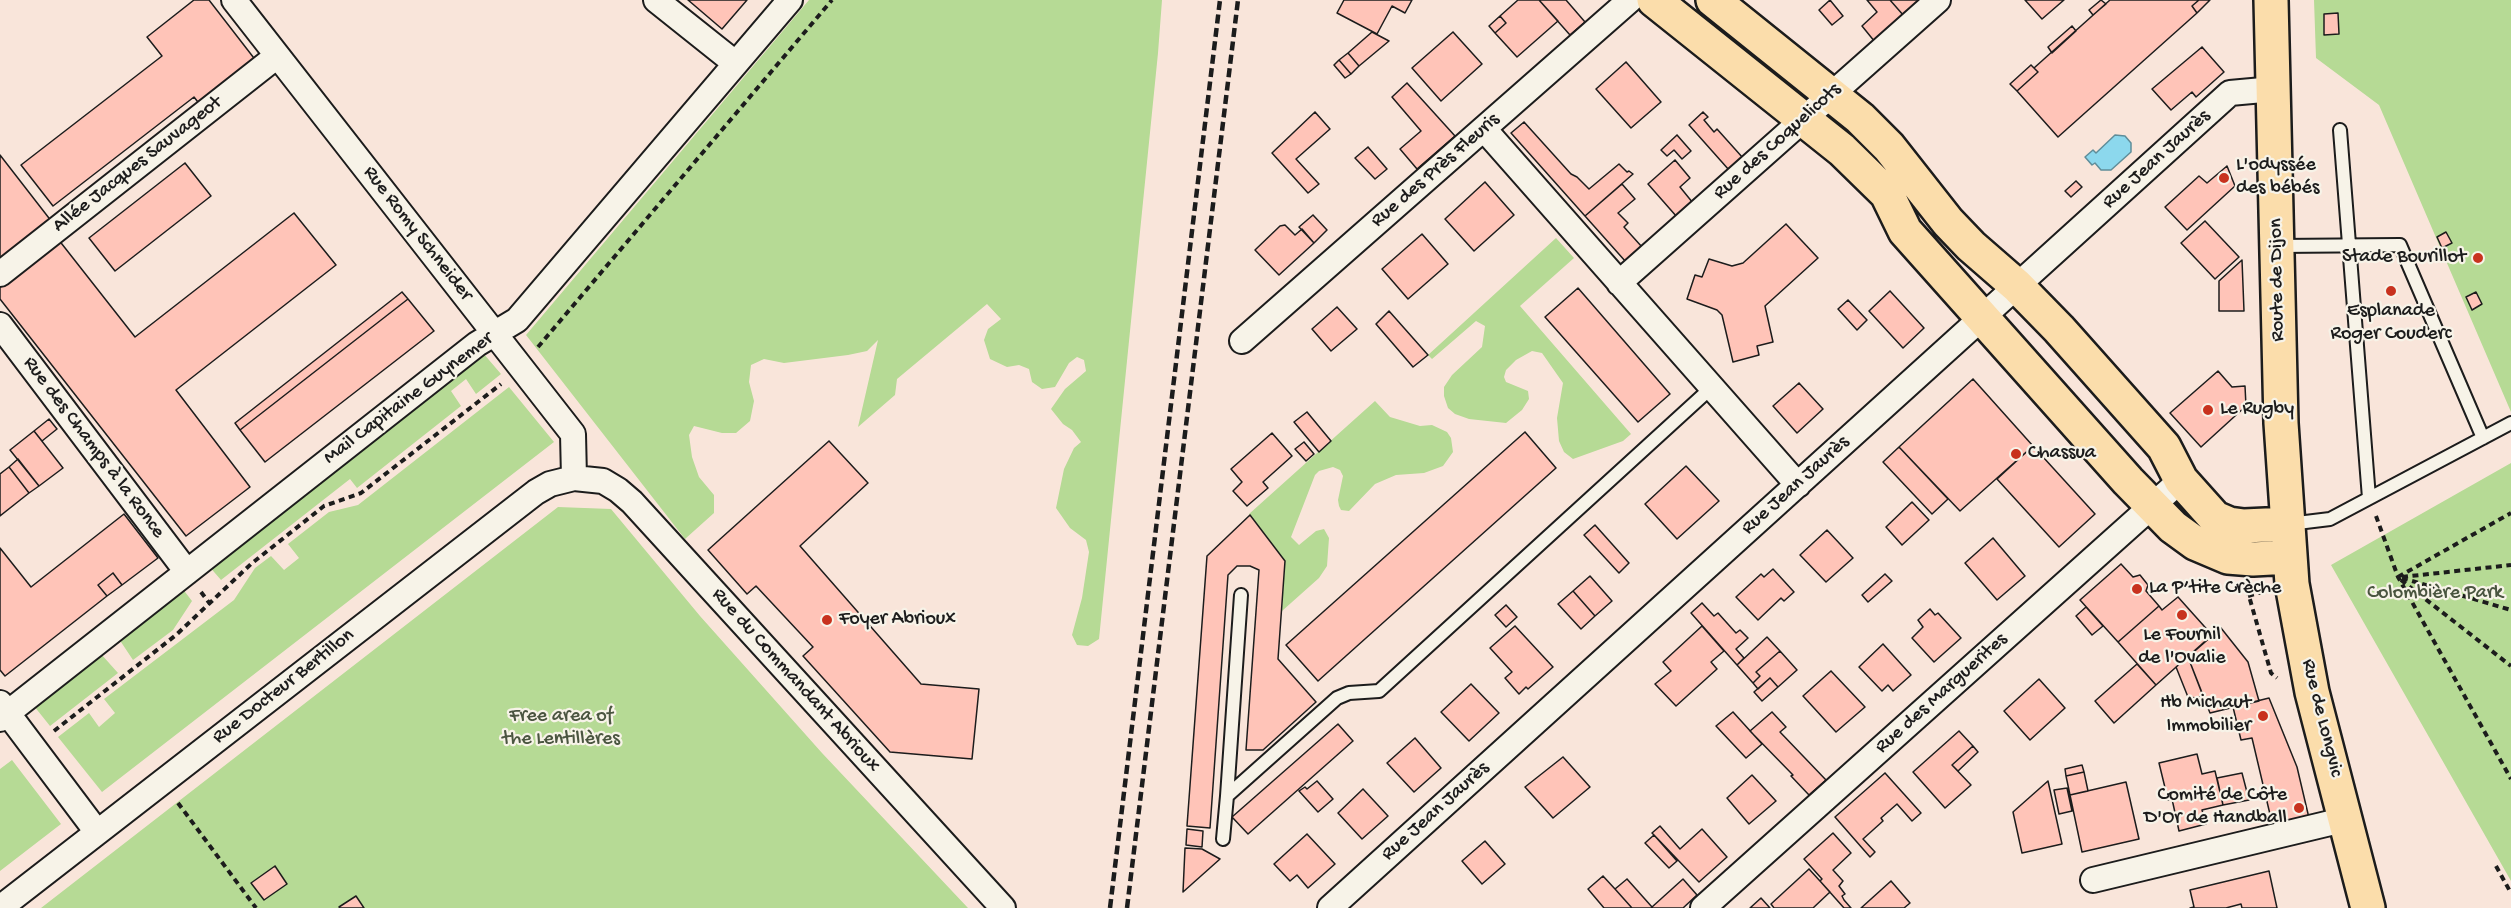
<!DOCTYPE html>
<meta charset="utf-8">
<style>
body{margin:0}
canvas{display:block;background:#f9e5da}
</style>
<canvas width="2511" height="908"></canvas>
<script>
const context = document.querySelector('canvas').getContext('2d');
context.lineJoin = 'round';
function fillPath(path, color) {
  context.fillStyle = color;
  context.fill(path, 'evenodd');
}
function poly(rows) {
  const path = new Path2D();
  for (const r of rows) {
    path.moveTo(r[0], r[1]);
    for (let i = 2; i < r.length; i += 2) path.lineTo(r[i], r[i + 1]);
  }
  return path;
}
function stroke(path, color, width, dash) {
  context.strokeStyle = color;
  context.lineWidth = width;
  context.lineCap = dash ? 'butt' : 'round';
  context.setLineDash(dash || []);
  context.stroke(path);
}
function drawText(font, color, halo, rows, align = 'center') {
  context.font = font + ' "Gochi Hand",sans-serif';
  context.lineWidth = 4.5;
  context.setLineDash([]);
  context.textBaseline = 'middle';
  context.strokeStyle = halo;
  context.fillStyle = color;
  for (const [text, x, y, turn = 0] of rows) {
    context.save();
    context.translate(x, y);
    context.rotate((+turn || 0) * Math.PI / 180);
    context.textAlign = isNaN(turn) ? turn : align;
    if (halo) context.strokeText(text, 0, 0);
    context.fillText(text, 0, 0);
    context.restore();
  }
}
fillPath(poly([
 [809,0,1162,0,1158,53,1099,639,1088,646,1077,645,1072,635,1082,598,1089,552,1086,540,1070,528,1056,508,1064,469,1074,448,1081,442,1072,430,1063,424,1051,409,1065,389,1086,371,1084,360,1077,357,1069,363,1055,387,1042,389,1032,382,1029,369,1019,365,1007,367,990,359,984,340,988,329,1001,319,987,304,897,379,895,395,858,427,878,340,867,351,848,355,784,363,764,359,751,365,749,382,754,401,750,421,736,433,722,433,694,426,689,435,692,457,699,477,714,495,714,513,685,539,526,335],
 [2314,0,2511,0,2511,412,2379,105,2316,58],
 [1556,238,1574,258,1520,306,1631,434,1623,441,1573,459,1564,452,1559,441,1557,418,1563,383,1542,353,1532,351,1516,360,1506,370,1504,377,1506,382,1528,391,1529,399,1522,410,1506,423,1469,419,1455,414,1448,408,1444,396,1444,387,1452,375,1482,347,1485,326,1476,321,1432,359,1428,355],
 [483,353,501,374,476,394,466,379,451,391,461,406,357,488,350,479,221,580,208,565],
 [509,387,554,442,102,792,58,737,89,713,99,727,115,713,104,699,234,600,255,568,271,556,284,570,299,558,288,544,329,512,358,505],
 [1375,401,1390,417,1420,426,1432,425,1447,432,1451,438,1453,452,1443,466,1424,473,1396,475,1375,484,1349,511,1341,510,1339,506,1338,500,1343,476,1340,470,1333,467,1319,471,1315,475,1291,537,1299,545,1316,531,1324,529,1329,538,1327,566,1319,578,1282,611,1285,561,1249,514],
 [2511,463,2511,881,2331,565],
 [558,507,611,509,700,616,822,753,968,908,41,908],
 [182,588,192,601,173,630,133,660,119,639],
 [101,654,118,673,50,726,34,706],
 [12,760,61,824,0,871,0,769]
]), '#b6da95');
const water = poly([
 [2115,135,2125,136,2131,143,2131,152,2111,170,2101,170,2095,163,2092,165,2085,157,2093,150,2096,153,2115,135]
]);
fillPath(water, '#8cd8ed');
stroke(water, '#5f8d99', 1.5);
const building = poly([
 [194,0,209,0,257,62,201,106,194,97,53,206,21,165,162,56,147,37,194,0],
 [688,0,747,0,722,29,688,0],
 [1344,0,1412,0,1405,13,1392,6,1377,34,1337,13,1344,0],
 [1518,0,1539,0,1558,21,1517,57,1495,33,1506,23,1500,16,1518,0],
 [1539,0,1566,0,1585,22,1570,35,1539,0],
 [1830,0,1843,16,1832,25,1819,10,1830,0],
 [1867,0,1890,0,1904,16,1875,42,1862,26,1877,12,1867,0],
 [1890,0,1922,0,1904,16,1890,0],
 [2025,0,2064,0,2042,19,2025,0],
 [2101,0,2106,4,2093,15,2089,10,2101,0],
 [2110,0,2199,0,2192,6,2197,13,2058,137,2017,91,2038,72,2034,68,2110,0],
 [2199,0,2210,0,2197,13,2192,6,2199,0],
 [2338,13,2339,34,2324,35,2324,14,2338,13],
 [1500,16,1506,23,1495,33,1489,26,1500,16],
 [2072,26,2076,31,2052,53,2048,47,2072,26],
 [1372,32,1389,41,1359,66,1348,53,1372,32],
 [1453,32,1482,64,1441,101,1412,68,1453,32],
 [2202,47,2224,72,2196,97,2192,92,2171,110,2152,89,2202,47],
 [1348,53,1359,66,1351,74,1339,60,1348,53],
 [1339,60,1351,74,1345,78,1334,65,1339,60],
 [1626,62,1661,102,1631,128,1596,89,1626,62],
 [2031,65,2038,72,2017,91,2010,84,2031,65],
 [1407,83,1455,136,1417,169,1400,149,1421,131,1392,97,1407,83],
 [1315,112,1330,129,1296,159,1319,184,1308,193,1272,153,1315,112],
 [1703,112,1708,117,1704,120,1714,132,1717,129,1743,158,1729,170,1689,125,1703,112],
 [1524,122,1571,174,1577,177,1589,189,1619,164,1627,172,1629,171,1633,174,1585,216,1511,133,1524,122],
 [1677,135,1691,151,1682,159,1674,150,1667,156,1661,150,1677,135],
 [1368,147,1387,169,1375,179,1355,158,1368,147],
 [0,155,52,222,0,262,0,155],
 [1675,160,1690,178,1680,187,1693,203,1677,217,1648,184,1675,160],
 [185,163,211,196,115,271,89,238,185,163],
 [2227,166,2235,186,2187,230,2165,207,2199,176,2207,183,2227,166],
 [2076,181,2082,187,2071,197,2065,191,2076,181],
 [1485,182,1514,215,1474,251,1445,219,1485,182],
 [1622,184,1635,199,1618,213,1628,223,1624,227,1642,247,1626,262,1585,216,1622,184],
 [294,213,336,265,176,390,250,487,186,536,0,299,0,284,58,239,135,337,294,213],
 [1313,215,1327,230,1314,243,1299,227,1313,215],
 [2205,221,2239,257,2215,279,2181,243,2205,221],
 [1786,224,1818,258,1765,306,1773,342,1757,346,1759,355,1733,362,1722,315,1717,310,1687,299,1695,275,1702,277,1709,259,1732,266,1743,263,1786,224],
 [1285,225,1295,235,1302,229,1314,243,1279,275,1255,250,1280,226,1285,225],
 [2446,232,2452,243,2442,248,2437,237,2446,232],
 [1422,234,1448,264,1408,299,1382,269,1422,234],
 [2242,260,2244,311,2219,311,2219,281,2242,260],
 [1578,288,1670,394,1638,422,1545,317,1578,288],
 [1890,291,1924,328,1903,348,1869,311,1890,291],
 [402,292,408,299,240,430,235,423,402,292],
 [2476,292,2482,304,2472,310,2466,297,2476,292],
 [408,299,434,331,265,462,240,430,408,299],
 [1848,300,1867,320,1857,330,1838,309,1848,300],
 [1337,307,1357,329,1331,351,1312,329,1337,307],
 [1389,311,1428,355,1413,367,1376,324,1389,311],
 [2218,371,2232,387,2245,386,2246,406,2201,447,2170,413,2218,371],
 [1973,379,2033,446,1960,511,1899,447,1973,379],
 [1799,383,1823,409,1797,433,1773,406,1799,383],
 [1307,412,1331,441,1319,452,1294,422,1307,412],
 [49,419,57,429,42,441,34,431,49,419],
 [34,431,63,468,39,486,10,450,34,431],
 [1525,432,1556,468,1318,681,1286,645,1525,432],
 [1272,433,1292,456,1263,482,1268,488,1247,506,1233,491,1242,482,1231,469,1272,433],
 [829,441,868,483,800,546,921,684,979,689,972,759,890,752,803,656,813,647,756,586,747,594,708,550,829,441],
 [1304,442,1314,454,1306,461,1295,449,1304,442],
 [2033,446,2095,514,2059,547,1997,479,2033,446],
 [1899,447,1948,499,1932,514,1883,462,1899,447],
 [18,459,39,486,29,493,9,467,18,459],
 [1686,466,1719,501,1677,539,1645,504,1686,466],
 [9,467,29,493,0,516,0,474,9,467],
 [1912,502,1929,520,1902,545,1886,527,1912,502],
 [124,514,158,558,122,585,113,573,98,585,107,596,5,676,0,670,0,548,31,587,124,514],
 [1250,515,1285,561,1278,659,1316,702,1263,750,1246,750,1259,570,1250,566,1237,566,1228,575,1210,828,1187,826,1207,556,1250,515],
 [1595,525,1629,563,1619,573,1584,535,1595,525],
 [1827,530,1853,558,1826,582,1800,555,1827,530],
 [1993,538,2025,576,1997,600,1965,563,1993,538],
 [2121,564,2133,577,2140,575,2148,585,2146,591,2159,606,2118,642,2080,600,2121,564],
 [1773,569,1794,592,1784,601,1781,598,1758,620,1736,597,1761,574,1764,577,1773,569],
 [113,573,122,585,107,596,98,585,113,573],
 [1885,574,1892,581,1868,602,1862,595,1885,574],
 [1590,576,1612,601,1595,616,1573,591,1590,576],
 [1573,591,1595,616,1581,629,1558,604,1573,591],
 [2178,597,2212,635,2156,685,2118,642,2159,606,2162,610,2178,597],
 [1702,603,1714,616,1718,613,1736,633,1740,630,1748,638,1736,649,1744,658,1737,665,1691,613,1702,603],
 [1506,605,1517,617,1506,627,1495,615,1506,605],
 [2086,607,2103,626,2092,635,2076,616,2086,607],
 [1930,609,1935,615,1938,613,1961,638,1934,662,1912,638,1923,627,1918,620,1930,609],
 [1515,626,1553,667,1528,689,1526,687,1519,694,1505,678,1512,672,1490,648,1515,626],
 [1702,626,1724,651,1711,662,1717,669,1676,706,1655,684,1671,671,1663,662,1702,626],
 [2221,628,2248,662,2259,701,2210,713,2188,657,2221,628],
 [1767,637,1780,651,1756,672,1760,676,1753,683,1737,665,1767,637],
 [1883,644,1911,675,1893,691,1888,685,1882,691,1859,667,1883,644],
 [1780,651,1797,670,1778,687,1770,678,1758,689,1753,683,1760,676,1756,672,1780,651],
 [2188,657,2203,696,2197,698,2188,697,2176,667,2188,657],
 [2137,664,2156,685,2114,723,2095,701,2137,664],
 [1831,671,1865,707,1836,732,1803,696,1831,671],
 [1770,678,1778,687,1762,701,1754,692,1770,678],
 [2039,679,2065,708,2030,740,2004,711,2039,679],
 [1471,684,1499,713,1469,741,1441,712,1471,684],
 [2269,698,2297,767,2309,818,2273,827,2252,738,2241,740,2233,707,2269,698],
 [1733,712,1762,744,1746,758,1716,726,1733,712],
 [1772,712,1786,727,1780,732,1826,780,1809,795,1791,776,1793,775,1750,731,1772,712],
 [1338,724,1353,741,1248,834,1232,817,1338,724],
 [1959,731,1973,746,1952,765,1971,785,1945,808,1913,772,1959,731],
 [1415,738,1441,768,1414,792,1387,763,1415,738],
 [1973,746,1978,752,1958,771,1952,765,1973,746],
 [2197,754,2202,774,2215,771,2223,805,2202,810,2206,824,2179,831,2172,799,2168,800,2159,763,2197,754],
 [1563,757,1590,787,1553,818,1525,787,1563,757],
 [2082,765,2084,772,2066,776,2065,769,2082,765],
 [2084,772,2088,791,2070,795,2066,776,2084,772],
 [1885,773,1921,813,1912,821,1897,804,1881,818,1883,821,1863,839,1875,852,1870,857,1835,817,1885,773],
 [2242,773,2249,800,2223,805,2217,778,2242,773],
 [1752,775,1776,801,1749,824,1727,798,1752,775],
 [1317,781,1333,799,1318,812,1299,791,1305,787,1307,789,1317,781],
 [2048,781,2062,844,2022,853,2013,812,2048,781],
 [2126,782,2139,839,2082,852,2070,795,2126,782],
 [2067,788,2072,811,2059,814,2054,790,2067,788],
 [1363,789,1388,816,1362,839,1338,813,1363,789],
 [1660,826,1680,849,1702,829,1727,857,1699,882,1654,835,1652,833,1660,826],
 [1187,829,1203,831,1202,847,1186,845,1187,829],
 [1833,833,1851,853,1833,870,1843,881,1839,886,1845,894,1842,896,1844,900,1851,908,1844,908,1820,881,1822,879,1804,859,1833,833],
 [1307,834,1335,864,1308,888,1297,875,1290,881,1274,864,1307,834],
 [1654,835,1677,861,1669,868,1645,843,1654,835],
 [1485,841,1505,864,1482,884,1462,861,1485,841],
 [1185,848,1202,849,1220,859,1183,892,1185,848],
 [275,866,287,884,264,900,251,883,275,866],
 [1809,869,1830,892,1813,908,1774,908,1771,904,1809,869],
 [2269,871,2277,908,2242,908,2241,904,2226,908,2190,908,2194,907,2190,890,2269,871],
 [1603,876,1615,889,1632,908,1604,908,1588,889,1603,876],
 [1627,879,1652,907,1683,879,1697,895,1683,908,1632,908,1615,889,1627,879],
 [1891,881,1910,903,1904,908,1861,908,1891,881],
 [356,896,364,908,340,908,339,907,356,896],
 [1761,898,1770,908,1750,908,1761,898]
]);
fillPath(building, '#ffc4b8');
stroke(building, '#1c1c1c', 1.5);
const service = poly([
 [2340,130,2369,498],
 [2278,246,2400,245,2483,438],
 [2289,524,2330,519,2511,423],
 [1227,796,1241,595],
 [1223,839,1227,796,1337,698,1349,693,1379,691,1711,388]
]);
const minor = poly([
 [234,0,573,434,574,478],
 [656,0,735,63],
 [1484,129,1798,485],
 [0,274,277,56],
 [1619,283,1938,0],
 [0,325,187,572],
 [1242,341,1630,0],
 [0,703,97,832],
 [0,719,477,344,517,320,790,0],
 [2093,880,2347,819],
 [0,908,536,492,550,484,574,478,603,481,618,490,632,502,1003,908],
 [1330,908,2230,93,2274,89],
 [1703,908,2181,480]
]);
const primary = poly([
 [1654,0,1842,150,1887,194,1905,231,2128,481,2173,527,2195,543,2228,557,2253,559,2290,557],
 [1713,0,1860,118,1889,147,1948,222,1971,246,2017,286,2059,329,2164,447,2181,480,2215,518,2229,524,2244,526,2288,524],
 [2271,0,2281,423,2292,584,2312,692,2368,908]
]);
stroke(service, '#1c1c1c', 16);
stroke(minor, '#1c1c1c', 28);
stroke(primary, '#1c1c1c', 38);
stroke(poly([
 [538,347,832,0],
 [2376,516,2398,577,2511,779],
 [2398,577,2511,513],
 [2402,577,2511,565],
 [2402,578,2511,610],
 [2401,580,2511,666],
 [2247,589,2271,673,2277,678],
 [201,592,210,604],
 [2248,596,2262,592],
 [54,731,176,635,251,564,324,506,361,493,501,384],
 [178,803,256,908],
 [2496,866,2511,893]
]), '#1c1c1c', 4, [6, 4.5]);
stroke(service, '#f7f3e8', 12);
stroke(minor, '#f7f3e8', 24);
stroke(primary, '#fbddab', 33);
stroke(poly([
 [1110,908,1220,0],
 [1127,908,1238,0]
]), '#1c1c1c', 4.5, [9, 4.5]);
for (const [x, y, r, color] of [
 [2224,178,6,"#c8321e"],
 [2478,258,6,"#c8321e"],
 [2391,291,6,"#c8321e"],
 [2208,410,6,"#c8321e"],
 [2016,454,6,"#c8321e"],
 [2137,589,6,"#c8321e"],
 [2182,615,6,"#c8321e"],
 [827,620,6,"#c8321e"],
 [2263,716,6,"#c8321e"],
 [2299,808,6,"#c8321e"]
]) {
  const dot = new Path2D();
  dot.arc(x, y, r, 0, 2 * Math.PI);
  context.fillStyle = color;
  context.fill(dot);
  stroke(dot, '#f7f3e8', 2);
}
drawText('20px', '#1c1c1c', '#f7f3e8', [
 ["Rue des Coquelicots",1778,142,-42],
 ["Rue Jean Jaurès",2157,160,-42],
 ["Allée Jacques Sauvageot",138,165,-38],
 ["Rue des Près Fleuris",1436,171,-41],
 ["Rue Romy Schneider",417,234,52],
 ["Route de Dijon",2278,280,-91],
 ["Mail Capitaine Guynemer",409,399,-37],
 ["Rue des Champs à la Ronce",93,448,53],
 ["Rue Jean Jaurès",1796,486,-42],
 ["Rue du Commandant Abrioux",795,681,48],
 ["Rue Docteur Bertillon",284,687,-38],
 ["Rue des Marguerites",1942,694,-42],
 ["Rue de Longvic",2321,718,76],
 ["Rue Jean Jaurès",1436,812,-42]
]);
drawText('20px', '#1c1c1c', '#f7f3e8', [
 ["L'odyssée",2236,166],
 ["des bébés",2236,189],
 ["Stade Bourillot",2466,258,"right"],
 ["Esplanade",2391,312,"center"],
 ["Roger Couderc",2391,335,"center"],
 ["Le Rugby",2220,410],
 ["Chassua",2028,454],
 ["La P’tite Crèche",2149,589],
 ["Foyer Abrioux",839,620],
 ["Le Fournil",2182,636,"center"],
 ["de l'Ovalie",2182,659,"center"],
 ["Hb Michaut",2251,704,"right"],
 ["Immobilier",2251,727,"right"],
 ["Comité de Côte",2287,796,"right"],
 ["D'Or de Handball",2287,819,"right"]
], 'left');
drawText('20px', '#4a5540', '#f7f3e8', [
 ["Colombière Park",2435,594],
 ["Free area of",561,717],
 ["the Lentillères",561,740]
]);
</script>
